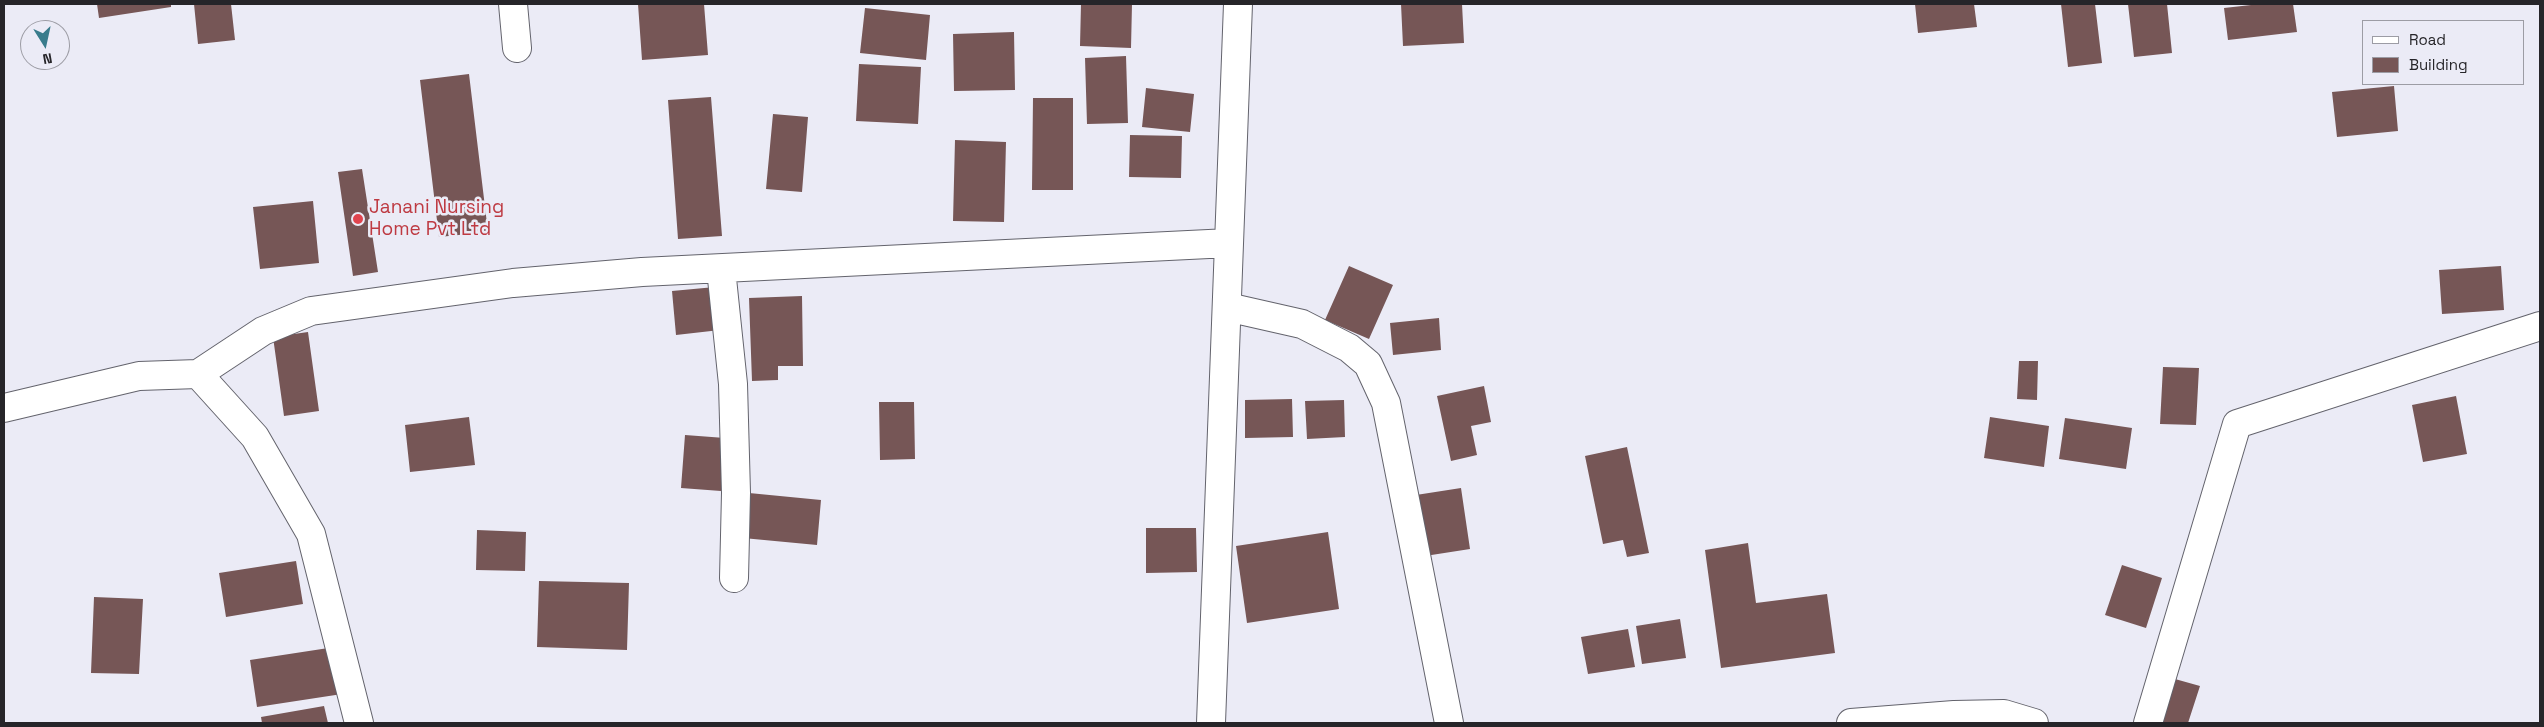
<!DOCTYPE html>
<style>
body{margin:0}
#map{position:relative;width:2544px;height:727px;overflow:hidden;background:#ebebf6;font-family:"Space Grotesk",sans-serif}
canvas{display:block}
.frame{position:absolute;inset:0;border:5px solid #262529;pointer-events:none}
.legend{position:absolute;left:2362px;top:20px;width:162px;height:65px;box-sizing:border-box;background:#ebebf6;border:1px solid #9c9ca4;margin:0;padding:6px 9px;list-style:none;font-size:15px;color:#262529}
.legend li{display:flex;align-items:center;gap:10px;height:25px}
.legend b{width:25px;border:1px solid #9c9ca4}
.north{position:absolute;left:20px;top:20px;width:50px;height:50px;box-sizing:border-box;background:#ebebf6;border:1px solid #9c9ca4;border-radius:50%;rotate:170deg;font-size:14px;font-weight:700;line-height:20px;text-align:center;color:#262529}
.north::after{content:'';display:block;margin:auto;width:18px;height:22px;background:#397c8c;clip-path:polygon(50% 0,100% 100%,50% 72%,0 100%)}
</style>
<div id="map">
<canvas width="2544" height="727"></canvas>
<div class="frame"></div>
<ul class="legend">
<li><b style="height:6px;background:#fff"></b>Road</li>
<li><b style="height:14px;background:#765656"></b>Building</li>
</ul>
<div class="north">N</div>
</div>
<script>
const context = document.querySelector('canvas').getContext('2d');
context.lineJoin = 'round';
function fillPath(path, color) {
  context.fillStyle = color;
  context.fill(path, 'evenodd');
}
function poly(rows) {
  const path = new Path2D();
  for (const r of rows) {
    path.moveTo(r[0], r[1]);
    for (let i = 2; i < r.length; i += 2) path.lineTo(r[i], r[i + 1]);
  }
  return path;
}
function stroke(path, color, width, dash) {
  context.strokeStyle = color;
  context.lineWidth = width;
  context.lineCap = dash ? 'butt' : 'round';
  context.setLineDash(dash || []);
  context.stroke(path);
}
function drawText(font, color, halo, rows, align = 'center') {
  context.font = font + ' "Space Grotesk",sans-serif';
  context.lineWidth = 5;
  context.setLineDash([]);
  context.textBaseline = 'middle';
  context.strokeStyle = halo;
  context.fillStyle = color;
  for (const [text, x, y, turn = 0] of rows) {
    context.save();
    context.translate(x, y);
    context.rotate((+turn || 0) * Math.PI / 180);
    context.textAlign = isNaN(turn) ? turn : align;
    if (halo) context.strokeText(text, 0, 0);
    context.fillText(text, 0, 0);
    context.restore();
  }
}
fillPath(poly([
 [97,4,171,4,171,7,99,18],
 [194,4,231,4,235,40,198,44],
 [638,4,704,4,708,55,642,60],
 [1081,4,1132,4,1131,48,1080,46],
 [1401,4,1462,4,1464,43,1403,46],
 [1915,4,1974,4,1977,27,1918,33],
 [2061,4,2095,4,2102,63,2068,67],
 [2128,4,2167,4,2172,53,2134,57],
 [2260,4,2293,4,2297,32,2228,40,2224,8],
 [865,8,930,15,926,60,860,53],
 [1014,32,1015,90,954,91,953,34],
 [1126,56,1128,123,1087,124,1085,58],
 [859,64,921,67,918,124,856,121],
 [469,74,488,232,439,237,420,80],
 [2394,86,2398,131,2337,137,2332,92],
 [1146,88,1194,94,1190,132,1142,127],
 [711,97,722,236,678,239,668,100],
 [1033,98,1073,98,1073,190,1032,190],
 [773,114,808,117,802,192,766,189],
 [1130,135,1182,136,1181,178,1129,177],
 [955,140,1006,142,1004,222,953,221],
 [362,169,378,272,353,276,338,172],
 [313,201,319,263,260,269,253,207],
 [1349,266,1393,285,1369,339,1325,320],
 [2501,266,2504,310,2442,314,2439,270],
 [715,287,720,330,676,335,672,291],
 [802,296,803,366,778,366,778,380,752,381,749,298],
 [1439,318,1441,350,1393,355,1390,323],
 [308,332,319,411,284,416,273,337],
 [2019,361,2038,361,2037,400,2017,399],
 [2163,367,2199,368,2196,425,2160,424],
 [1484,386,1491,422,1471,426,1477,455,1451,461,1437,396],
 [2456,396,2467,454,2423,462,2412,405],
 [1292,399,1293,437,1245,438,1245,400],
 [1344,400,1345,437,1307,439,1305,401],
 [879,402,914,402,915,459,880,460],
 [469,417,475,465,410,472,405,425],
 [1990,417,2049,426,2044,467,1984,458],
 [2065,418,2132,428,2126,469,2059,459],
 [685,435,725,438,721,491,681,488],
 [1627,447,1649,553,1627,557,1623,540,1603,544,1585,456],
 [1461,488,1470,549,1425,556,1416,495],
 [749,493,821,500,817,545,743,538],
 [1146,528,1196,528,1197,572,1146,573],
 [477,530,526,532,525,571,476,570],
 [1328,532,1339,609,1247,623,1236,546],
 [1748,543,1756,603,1827,594,1835,653,1721,668,1705,550],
 [296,561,303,604,226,617,219,573],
 [2122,565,2162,578,2146,628,2105,615],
 [539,581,629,583,627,650,537,647],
 [94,597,143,599,139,674,91,673],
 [1680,619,1686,658,1642,664,1636,626],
 [1628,629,1635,667,1588,674,1581,637],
 [335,647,342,694,257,707,250,660],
 [2175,679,2200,686,2188,723,2160,723],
 [324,706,328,723,262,723,261,717]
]), '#765656');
const minor = poly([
 [513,4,517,48],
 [721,269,733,384,736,493,734,578],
 [1227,307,1302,324,1349,348,1368,364,1386,403,1449,723],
 [198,374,263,331,311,311,513,283,642,272,1229,243],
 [4,408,139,376,198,374,255,437,311,534,359,723],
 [1211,723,1238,4],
 [1851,723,1954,715,2004,714,2034,723],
 [2148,723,2237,424,2540,326]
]);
stroke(minor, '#63636c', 30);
stroke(minor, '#fff', 28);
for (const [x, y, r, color] of [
 [358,219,6,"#e0444e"]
]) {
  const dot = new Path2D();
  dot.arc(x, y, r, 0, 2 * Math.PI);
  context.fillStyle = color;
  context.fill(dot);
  stroke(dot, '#ebebf6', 2);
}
drawText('19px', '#be3a42', '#ebebf6', [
 ["Janani Nursing",369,208],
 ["Home Pvt Ltd",369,230]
], 'left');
</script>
